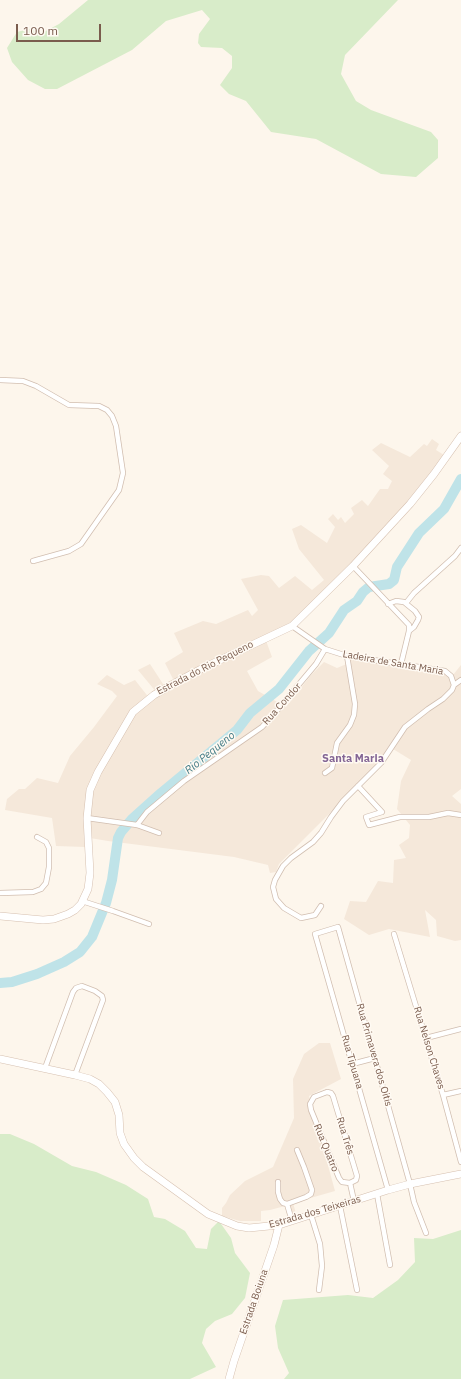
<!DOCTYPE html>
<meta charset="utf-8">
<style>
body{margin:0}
#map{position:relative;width:461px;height:1379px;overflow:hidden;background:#fdf6ec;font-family:"IBM Plex Sans",sans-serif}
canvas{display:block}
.scale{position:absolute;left:16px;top:24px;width:85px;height:18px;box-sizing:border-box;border:2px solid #7a5c4d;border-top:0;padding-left:5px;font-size:12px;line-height:14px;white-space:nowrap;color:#7a5c4d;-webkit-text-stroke:3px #fffaf3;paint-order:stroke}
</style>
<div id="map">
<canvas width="461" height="1379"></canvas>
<div class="scale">100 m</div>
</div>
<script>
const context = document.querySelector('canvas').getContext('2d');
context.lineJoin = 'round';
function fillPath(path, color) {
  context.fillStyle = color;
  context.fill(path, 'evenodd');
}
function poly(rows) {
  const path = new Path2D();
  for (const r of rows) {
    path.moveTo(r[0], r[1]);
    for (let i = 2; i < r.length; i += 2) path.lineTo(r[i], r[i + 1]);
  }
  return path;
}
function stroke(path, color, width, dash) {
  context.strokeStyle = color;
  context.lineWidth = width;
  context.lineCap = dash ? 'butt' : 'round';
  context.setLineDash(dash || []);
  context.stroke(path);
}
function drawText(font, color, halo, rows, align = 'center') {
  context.font = font + ' "IBM Plex Sans",sans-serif';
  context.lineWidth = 3;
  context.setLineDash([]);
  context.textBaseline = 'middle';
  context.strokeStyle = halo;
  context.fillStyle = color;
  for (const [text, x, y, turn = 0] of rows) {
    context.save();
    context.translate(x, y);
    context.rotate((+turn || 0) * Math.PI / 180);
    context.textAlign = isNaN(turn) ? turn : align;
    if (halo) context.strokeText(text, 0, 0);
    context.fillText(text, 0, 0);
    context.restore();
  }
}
fillPath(poly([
 [432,439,439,444,436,450,444,455,416,494,386,528,293,622,265,638,272,657,247,671,258,691,286,707,311,675,324,662,337,668,349,663,350,658,416,671,453,675,461,665,461,789,452,796,461,804,461,940,455,941,437,936,436,920,425,910,430,937,389,929,369,935,344,919,350,901,366,902,378,881,393,883,394,860,406,858,399,845,409,838,410,825,397,809,401,781,411,760,393,749,365,776,340,803,279,864,276,872,270,873,268,865,234,857,108,841,84,837,85,847,56,846,52,818,5,810,7,799,19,789,25,789,37,778,58,783,70,756,94,727,117,696,112,691,97,684,107,675,124,685,135,680,150,699,157,693,138,670,150,664,165,687,174,681,165,663,183,652,174,633,203,621,216,624,248,610,252,616,258,610,241,579,261,575,269,576,279,588,295,576,312,590,324,580,299,549,292,529,301,525,327,543,335,527,328,519,333,514,338,520,341,517,345,523,354,514,351,508,362,500,368,506,380,489,388,489,392,481,383,474,389,466,372,450,381,443,410,457,424,444,427,446],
 [319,1043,330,1043,341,1079,309,1096,335,1191,293,1203,297,1217,288,1219,285,1206,270,1210,261,1211,261,1221,240,1221,222,1216,222,1208,226,1203,230,1195,245,1181,273,1167,294,1118,293,1079,304,1054]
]), '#f5e8da');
fillPath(poly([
 [88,0,398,0,345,55,341,74,356,101,371,110,431,132,438,140,438,158,416,177,381,174,316,139,271,132,246,101,229,94,220,85,232,68,232,56,222,48,201,47,198,43,199,34,210,19,202,10,166,21,132,50,57,89,45,89,28,80,12,62,7,48,17,32,29,29,42,33,59,24],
 [0,1134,10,1134,34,1144,72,1166,96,1172,126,1185,148,1199,154,1217,165,1219,185,1231,196,1248,207,1249,211,1229,219,1221,231,1238,235,1253,250,1273,245,1298,232,1314,215,1321,206,1329,202,1343,216,1367,190,1379,0,1379],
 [461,1230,461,1379,284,1379,289,1373,278,1348,275,1326,283,1300,348,1295,373,1298,398,1280,415,1262,414,1238,433,1239]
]), '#d8ecc9');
stroke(poly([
 [0,983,12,982,37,974,64,962,80,952,92,937,106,903,112,880,118,838,121,832,132,819,161,793,237,730,250,713,279,689,309,651,329,633,344,610,357,601,363,592,369,587,389,584,394,580,397,567,419,533,444,509,461,479]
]), '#bfe3e8', 10);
const street = poly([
 [0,380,23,381,36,386,69,405,99,406,107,410,112,416,116,426,123,473,119,490,81,544,69,551,33,561],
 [353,566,409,625,409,631,401,664],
 [406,603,414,593,455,556,461,548],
 [388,604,396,601,404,602,415,611,419,617,418,620,414,627,409,631],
 [292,626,325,649,347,656,445,671,451,676,454,685],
 [325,773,332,768,337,743,350,725,354,715,355,704,347,656],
 [358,786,382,812,366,817,369,825,400,817,429,817,448,813,461,815],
 [87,818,137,825,159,833],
 [137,825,147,812,184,781,262,727,274,714,316,664,325,649],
 [0,893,33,892,41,889,46,883,49,867,49,848,46,842,37,837],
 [82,901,113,911,149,924],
 [321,906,315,915,301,918,284,908,276,899,273,887,275,880,283,866,291,858,313,842,321,833,331,817,343,801,381,763,405,727,428,709,443,699,452,690,454,685,461,680],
 [394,934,443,1095,461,1162],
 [426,1038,461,1029],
 [352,1064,375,1058],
 [45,1068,73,992,76,988,82,986,95,991,102,996,103,1000,75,1075],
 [327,1092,331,1093,333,1096,357,1176,356,1180,350,1183,342,1182,339,1178,311,1110,310,1104,314,1097,327,1092],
 [443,1095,461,1091],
 [278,1182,278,1192,280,1199,283,1203,287,1204,306,1197,311,1194,312,1190,304,1167,297,1150],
 [350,1183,354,1201],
 [388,1190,315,934,338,927,410,1184,414,1202,426,1233],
 [377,1194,390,1265],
 [287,1204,292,1221],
 [340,1206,357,1290],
 [311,1215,320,1244,322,1266,319,1290]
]);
const secondary = poly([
 [0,916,43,920,54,919,68,914,75,910,81,904,88,889,90,873,87,818,90,790,98,772,133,712,154,695,171,685,203,668,292,626,353,566,410,504,434,474,461,436],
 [0,1059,75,1075,90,1079,99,1084,107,1092,115,1102,119,1115,120,1133,124,1144,134,1158,143,1167,208,1214,237,1226,249,1228,279,1225,388,1190,410,1184,461,1174],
 [229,1379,234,1361,274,1245,279,1225]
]);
stroke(street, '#d1beb0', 6);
stroke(secondary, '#d6c0b0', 8);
stroke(street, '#fff', 4.5);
stroke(secondary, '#fff', 7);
drawText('10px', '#7a5c4d', '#fffaf3', [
 ["Ladeira de Santa Maria",393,663,10],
 ["Estrada do Rio Pequeno",205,668,-27],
 ["Rua Condor",282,704,-48],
 ["Rua Nelson Chaves",429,1048,73],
 ["Rua Primavera dos Oitis",374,1055,74],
 ["Rua Tipuana",352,1062,74],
 ["Rua Três",345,1136,73],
 ["Rua Quatro",326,1148,68],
 ["Estrada dos Teixeiras",315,1212,-16],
 ["Estrada Boiuna",254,1302,-71]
]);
drawText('italic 11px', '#437c86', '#fffaf3', [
 ["Rio Pequeno",210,753,-39]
]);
drawText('bold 11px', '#846695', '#fffaf3', [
 ["Santa Maria",353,759]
]);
</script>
